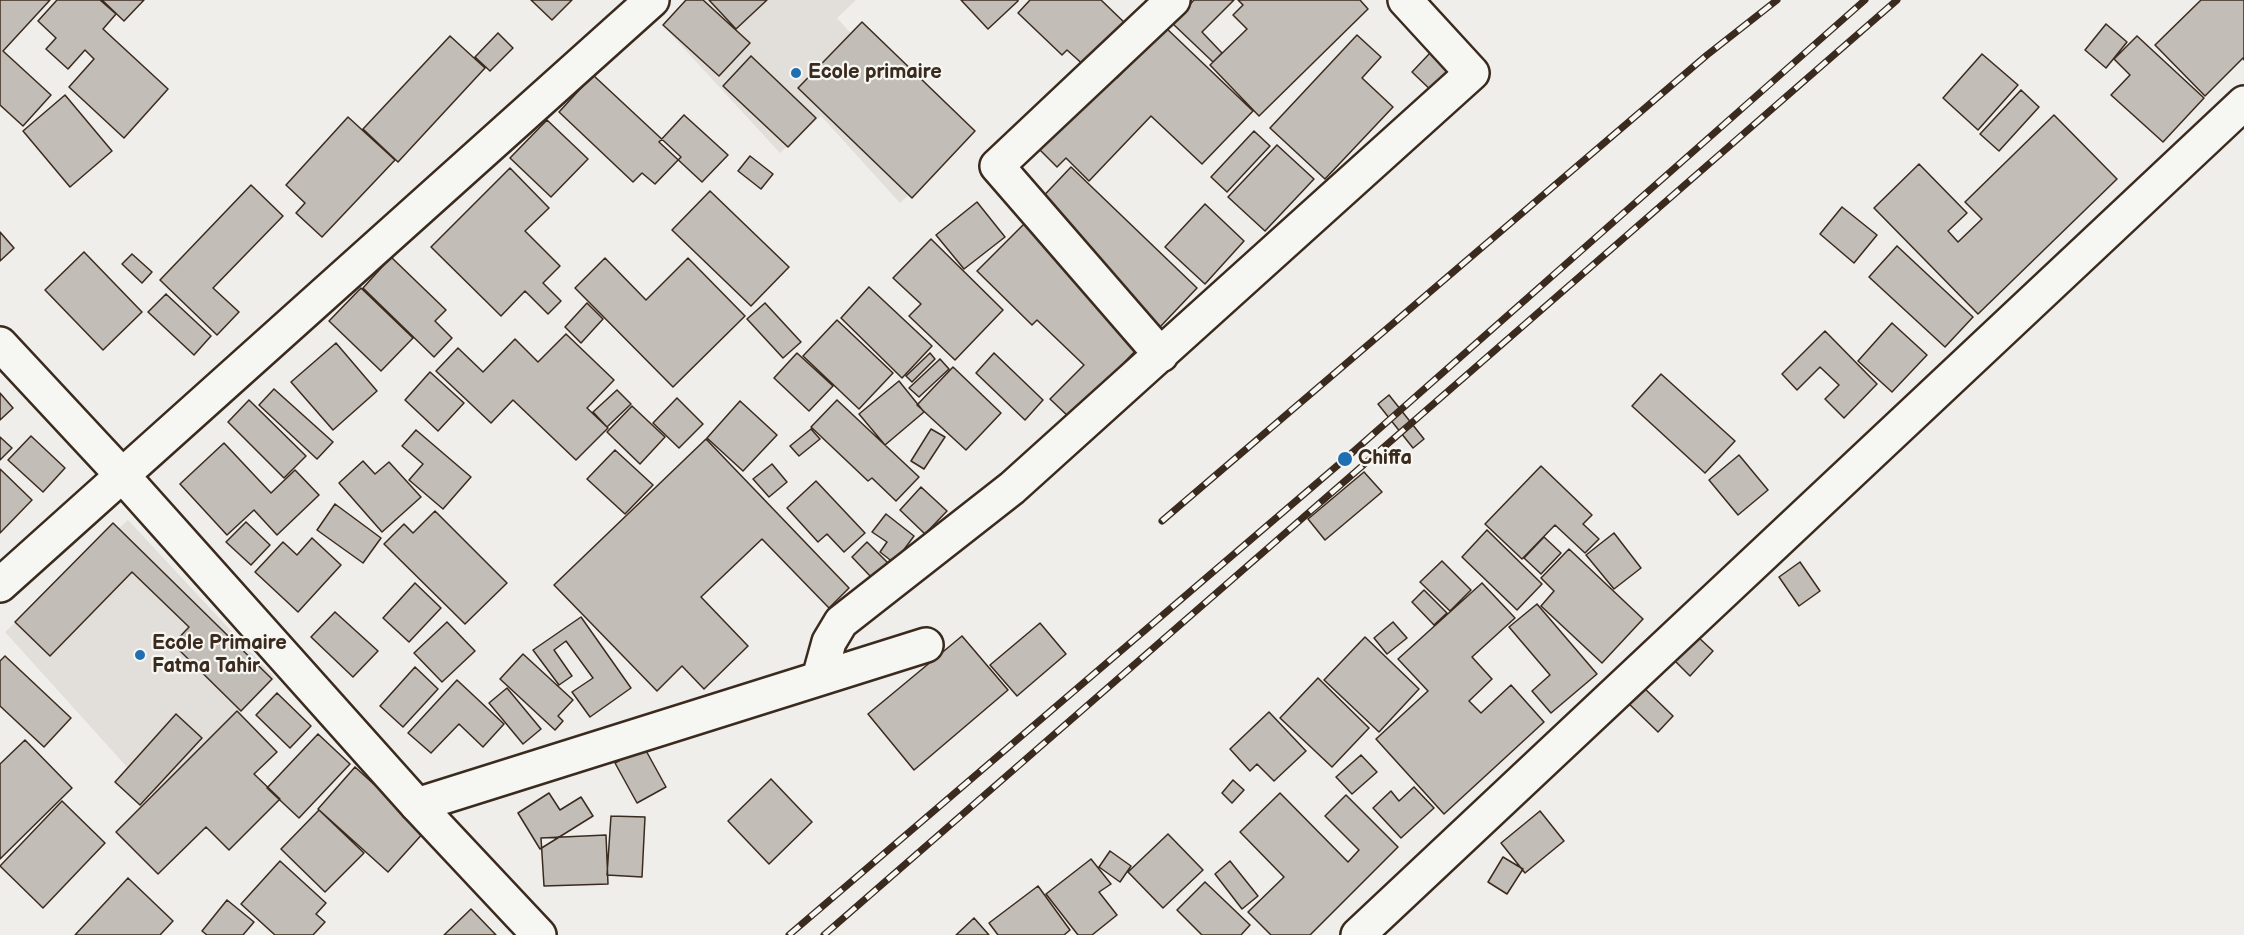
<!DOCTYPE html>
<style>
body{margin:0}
canvas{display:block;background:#efeeea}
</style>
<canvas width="2244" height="935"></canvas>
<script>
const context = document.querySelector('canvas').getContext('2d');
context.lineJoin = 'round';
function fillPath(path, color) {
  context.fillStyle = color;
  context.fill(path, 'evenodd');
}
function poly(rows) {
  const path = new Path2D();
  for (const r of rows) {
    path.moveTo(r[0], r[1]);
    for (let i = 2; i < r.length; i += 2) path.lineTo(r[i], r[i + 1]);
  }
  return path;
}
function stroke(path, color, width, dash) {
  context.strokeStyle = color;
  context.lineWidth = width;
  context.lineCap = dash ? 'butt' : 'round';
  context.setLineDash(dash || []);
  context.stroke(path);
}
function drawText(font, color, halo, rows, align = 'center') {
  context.font = font + ' "Balsamiq Sans",sans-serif';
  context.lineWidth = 4.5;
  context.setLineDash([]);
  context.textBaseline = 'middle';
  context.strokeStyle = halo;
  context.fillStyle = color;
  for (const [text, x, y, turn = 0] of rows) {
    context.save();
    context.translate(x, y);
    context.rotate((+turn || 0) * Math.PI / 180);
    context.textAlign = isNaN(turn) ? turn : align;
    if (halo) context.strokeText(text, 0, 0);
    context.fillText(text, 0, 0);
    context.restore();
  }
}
fillPath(poly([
 [700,0,856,0,837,18,957,151,900,203,821,116,780,153,667,30],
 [128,520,275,678,155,798,5,632]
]), '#e2dfdb');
const building = poly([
 [0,0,50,0,3,51,51,95,23,126,0,105,0,0],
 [57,0,100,0,116,14,103,29,168,89,124,138,69,87,94,59,85,50,68,69,46,49,56,38,38,21,57,0],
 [102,0,144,0,124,21,102,0],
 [531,0,572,0,552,20,531,0],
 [686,0,703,0,750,43,719,76,663,25,686,0],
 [709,0,767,0,736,29,709,0],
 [961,0,1018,0,1018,1,988,29,961,0],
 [1030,0,1101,0,1127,25,1087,68,1067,50,1062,55,1018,13,1030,0],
 [1194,0,1234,0,1202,32,1222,53,1213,62,1172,23,1194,0],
 [1238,0,1360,0,1368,9,1259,116,1210,65,1247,29,1233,15,1243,5,1238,0],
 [2201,0,2244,0,2244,60,2243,58,2205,96,2155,45,2201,0],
 [862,22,975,131,912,198,798,88,862,22],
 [2106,24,2127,42,2106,68,2085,50,2106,24],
 [1165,27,1253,111,1202,164,1151,116,1089,181,1066,158,1057,167,1033,143,1106,67,1117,78,1165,27],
 [498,33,513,48,490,71,475,57,498,33],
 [1357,35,1381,57,1362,78,1393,107,1325,179,1270,128,1357,35],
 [450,36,485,68,398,162,363,129,450,36],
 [2137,36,2204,98,2163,142,2111,95,2130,75,2114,59,2137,36],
 [1431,52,1456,76,1437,96,1412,72,1431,52],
 [1982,54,2018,85,1978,130,1943,98,1982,54],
 [751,56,816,118,788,147,723,86,751,56],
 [593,75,681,157,655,184,642,173,633,182,559,112,593,75],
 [2021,90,2039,107,1999,151,1980,134,2021,90],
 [65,95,112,151,70,187,23,131,65,95],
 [684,115,728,155,702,182,659,142,684,115],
 [2054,115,2117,179,1978,314,1874,208,1919,164,1967,213,1948,231,1958,242,1982,219,1965,202,2054,115],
 [348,117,395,160,322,237,296,213,305,203,286,185,348,117],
 [547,120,588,159,551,197,510,158,547,120],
 [1254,131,1270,146,1227,192,1211,177,1254,131],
 [1277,145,1314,179,1265,231,1228,197,1277,145],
 [750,156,773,174,761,189,738,171,750,156],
 [1071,167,1197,288,1160,327,1034,206,1071,167],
 [510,168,549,208,525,231,560,266,543,283,561,301,548,314,525,291,501,316,431,247,510,168],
 [251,185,283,216,213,288,239,312,217,335,160,280,251,185],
 [710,191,789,267,751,306,672,230,710,191],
 [977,202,1005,237,964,269,936,235,977,202],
 [1205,204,1244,241,1205,284,1165,247,1205,204],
 [1842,207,1877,235,1854,263,1820,234,1842,207],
 [1026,222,1145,341,1070,418,1050,399,1084,365,1037,320,1032,325,977,271,1026,222],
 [0,232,14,248,0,261,0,232],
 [931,239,1003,310,955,360,909,316,921,304,893,278,931,239],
 [1897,246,1973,317,1945,347,1869,277,1897,246],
 [84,252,142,312,103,350,45,290,84,252],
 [132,254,152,272,142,283,122,264,132,254],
 [391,257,446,310,435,321,452,338,434,357,363,288,391,257],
 [605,258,646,300,688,258,745,316,673,387,575,288,605,258],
 [869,287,932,346,902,378,841,318,869,287],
 [361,288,413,338,381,371,329,321,361,288],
 [166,294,211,336,194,355,148,312,166,294],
 [587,303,603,319,581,343,565,327,587,303],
 [765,303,801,342,783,358,747,319,765,303],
 [837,320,893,373,859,409,803,356,837,320],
 [1892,323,1927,355,1892,392,1858,361,1892,323],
 [1825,331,1877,384,1844,418,1825,399,1839,385,1820,367,1797,390,1782,374,1825,331],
 [566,334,614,380,587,408,608,428,576,460,513,400,491,423,436,371,458,348,483,372,515,339,538,362,566,334],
 [336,343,377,391,333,430,291,382,336,343],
 [797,353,833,386,809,411,774,378,797,353],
 [930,353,935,359,912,382,906,376,930,353],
 [994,353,1043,400,1025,420,976,373,994,353],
 [940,359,949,369,919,397,909,388,940,359],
 [953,367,1001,413,966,450,917,405,953,367],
 [430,372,464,403,438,431,405,400,430,372],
 [1661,374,1735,441,1705,473,1632,406,1661,374],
 [899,381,924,412,885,445,859,414,899,381],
 [274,389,333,442,317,459,259,405,274,389],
 [617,390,631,404,607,427,593,412,617,390],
 [0,393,13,408,0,420,0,393],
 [1389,395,1424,439,1413,448,1378,404,1389,395],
 [677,398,703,424,679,448,653,423,677,398],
 [249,400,306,456,284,478,228,422,249,400],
 [837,400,919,477,896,501,872,478,868,481,811,427,837,400],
 [740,401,777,435,743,471,707,438,740,401],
 [632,406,665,437,640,464,607,432,632,406],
 [811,429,820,439,799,456,790,446,811,429],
 [931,429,945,437,924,469,911,461,931,429],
 [416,430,471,477,443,509,409,480,423,464,402,446,416,430],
 [31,436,65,468,43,492,8,460,31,436],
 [0,437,12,448,0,460,0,437],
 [706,439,849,588,829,608,762,539,701,597,748,646,704,689,682,666,657,691,554,585,706,439],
 [224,443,271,493,295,470,319,495,277,535,254,510,227,535,180,484,224,443],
 [615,450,653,485,625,514,587,479,615,450],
 [1739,455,1768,490,1738,515,1709,480,1739,455],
 [363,461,375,474,389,462,421,497,382,532,339,483,363,461],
 [772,464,787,482,769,497,753,479,772,464],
 [1541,466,1592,515,1583,524,1599,539,1585,553,1555,525,1522,559,1485,524,1541,466],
 [0,469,32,500,0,533,0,469],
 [1364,472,1382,492,1325,540,1308,519,1364,472],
 [816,481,865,533,844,552,827,534,818,542,787,508,816,481],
 [921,487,947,511,925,534,900,510,921,487],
 [335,504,381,538,363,563,317,530,335,504],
 [435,511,507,583,465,624,384,544,404,524,413,533,435,511],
 [886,514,914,536,894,563,880,552,887,542,872,532,886,514],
 [246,522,270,545,251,565,226,542,246,522],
 [113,523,272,679,241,711,173,644,189,627,132,572,50,656,15,622,113,523],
 [1487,530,1542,584,1517,610,1462,557,1487,530],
 [1614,533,1641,568,1614,589,1586,555,1614,533],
 [1544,537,1561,553,1541,574,1524,558,1544,537],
 [312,538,341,565,298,612,255,572,283,542,297,555,312,538],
 [867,542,888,563,872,578,852,557,867,542],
 [1569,549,1643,619,1602,663,1541,606,1554,591,1541,578,1569,549],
 [1442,561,1471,590,1450,611,1420,582,1442,561],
 [1800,562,1820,591,1799,606,1779,577,1800,562],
 [415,583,441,608,409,642,383,618,415,583],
 [1482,583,1515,618,1472,657,1492,679,1469,701,1481,713,1511,685,1544,722,1444,814,1376,739,1428,691,1398,659,1482,583],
 [1424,590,1447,613,1434,625,1412,602,1424,590],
 [1537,604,1597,674,1551,713,1532,691,1550,675,1509,627,1537,604],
 [335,612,378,651,353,677,311,637,335,612],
 [581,617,631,688,590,717,572,692,593,678,566,641,554,650,572,676,559,685,533,650,581,617],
 [447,622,475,651,442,682,414,653,447,622],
 [1393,622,1407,638,1387,654,1374,638,1393,622],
 [1040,623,1066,654,1017,696,990,665,1040,623],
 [962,636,1008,690,914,770,868,714,962,636],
 [1697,636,1713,651,1690,676,1674,660,1697,636],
 [1365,637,1419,689,1379,732,1324,680,1365,637],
 [523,654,573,700,558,716,563,721,555,730,500,679,523,654],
 [5,656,71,718,44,747,0,706,0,661,5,656],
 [415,667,438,689,403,727,380,706,415,667],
 [1318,678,1369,728,1332,767,1280,718,1318,678],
 [457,680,504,724,483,747,459,724,431,753,408,733,457,680],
 [1640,684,1673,716,1658,732,1625,700,1640,684],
 [507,688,541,729,523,744,489,703,507,688],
 [277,693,311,726,290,748,256,715,277,693],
 [237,711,277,752,254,774,280,799,229,850,206,827,158,874,116,832,237,711],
 [1269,712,1306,751,1274,781,1257,764,1250,771,1230,749,1269,712],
 [176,714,202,738,140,805,115,782,176,714],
 [318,734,350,764,299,818,267,788,318,734],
 [25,740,72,788,0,859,0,764,25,740],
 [644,747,666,787,637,803,615,763,644,747],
 [1361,755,1377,772,1352,794,1336,777,1361,755],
 [355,767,425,831,388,872,318,809,355,767],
 [771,779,812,822,769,864,728,821,771,779],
 [1233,780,1244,790,1232,803,1222,793,1233,780],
 [1414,787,1434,808,1401,838,1373,808,1391,791,1399,801,1414,787],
 [549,793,560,810,581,797,593,816,540,849,518,813,549,793],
 [1280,793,1348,862,1359,850,1325,816,1346,795,1398,847,1310,935,1271,935,1248,912,1284,877,1240,832,1280,793],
 [62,801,105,843,43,908,0,866,62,801],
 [319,810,364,853,325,892,281,849,319,810],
 [1540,811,1564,841,1525,873,1501,843,1540,811],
 [611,816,645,817,642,877,607,875,611,816],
 [1168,834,1203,870,1163,908,1128,872,1168,834],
 [606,835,608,884,544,886,541,838,606,835],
 [1110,851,1131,866,1120,882,1099,867,1110,851],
 [1503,857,1523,869,1507,894,1488,882,1503,857],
 [1091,859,1111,884,1099,892,1117,915,1092,935,1078,935,1046,894,1091,859],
 [280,861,326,903,316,914,325,922,313,935,275,935,241,904,280,861],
 [1230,861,1258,896,1242,909,1215,874,1230,861],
 [128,878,173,921,160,935,75,935,128,878],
 [1205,882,1250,925,1241,935,1202,935,1177,910,1205,882],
 [1038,886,1070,930,1064,935,998,935,989,923,1038,886],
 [227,900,254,922,243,935,207,935,202,931,227,900],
 [471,909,496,935,444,935,471,909],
 [974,918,989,935,956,935,974,918]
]);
fillPath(building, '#c2bdb7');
stroke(building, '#3b2a1e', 1.5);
const minor = poly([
 [1161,355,997,166,1173,0],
 [0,585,652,0],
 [819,678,829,642,841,622,1012,488,1472,73,1405,0],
 [417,805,926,645],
 [1358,935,2244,103]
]);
const major = poly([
 [0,344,121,474,417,805,539,935]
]);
stroke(minor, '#3b2a1e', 38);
stroke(major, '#3b2a1e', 38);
stroke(minor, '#f6f6f2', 33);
stroke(major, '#f6f6f2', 33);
const rail = poly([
 [1162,521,1707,55,1777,0],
 [789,935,1345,459,1865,0],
 [824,935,1897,0]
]);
stroke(rail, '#3b2a1e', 7);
stroke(rail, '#f6f6f2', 4.5, [14]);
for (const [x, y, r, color] of [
 [796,73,6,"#1f6fb2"],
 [1345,459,8,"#1f6fb2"],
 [140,655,6,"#1f6fb2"]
]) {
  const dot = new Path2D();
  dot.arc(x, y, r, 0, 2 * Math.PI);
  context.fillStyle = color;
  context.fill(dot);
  stroke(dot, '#f6f6f2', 2);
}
drawText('bold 20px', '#3b2a1e', '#f6f6f2', [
 ["Ecole primaire",808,73],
 ["Chiffa",1358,459],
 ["Ecole Primaire",152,644],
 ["Fatma Tahir",152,667]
], 'left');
</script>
